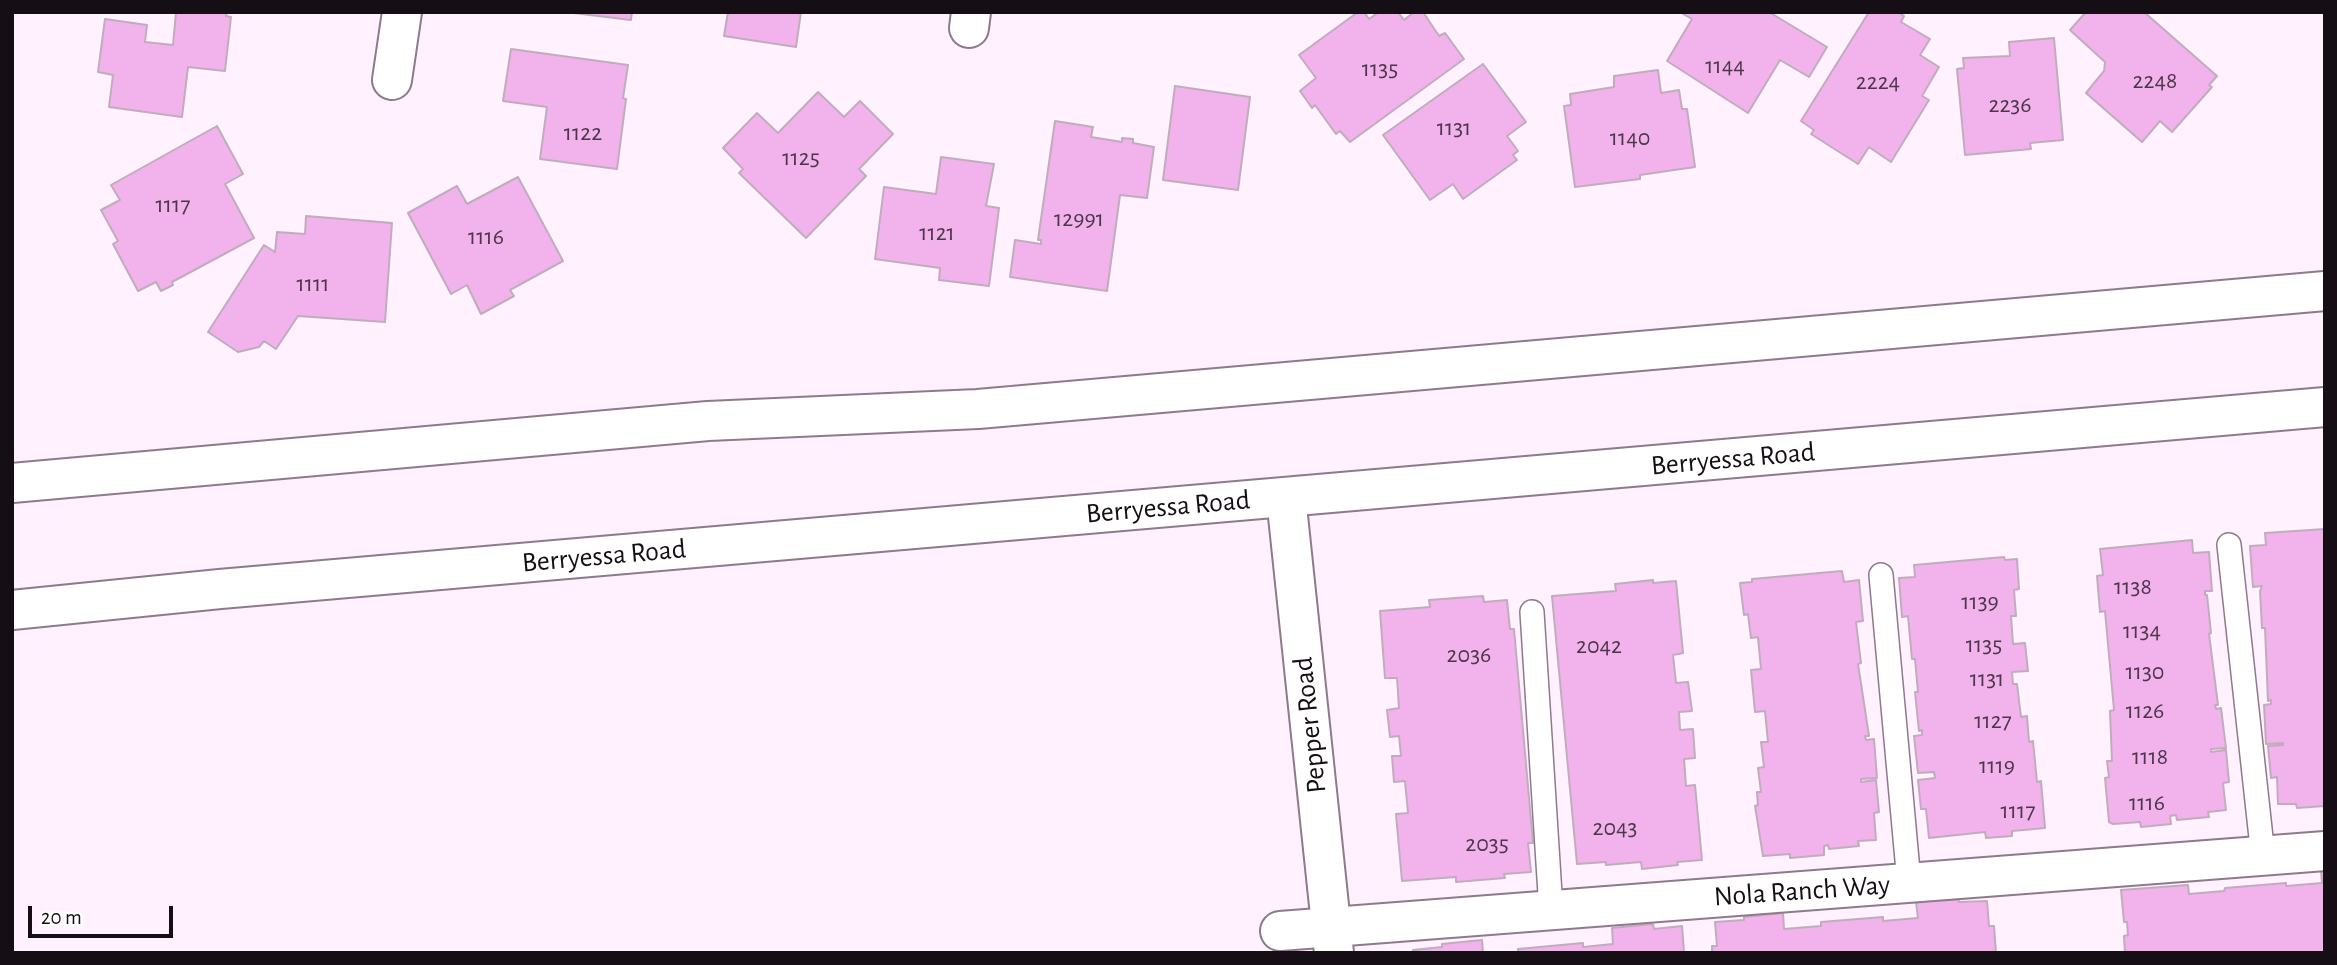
<!DOCTYPE html>
<style>
body{margin:0}
#map{position:relative;width:2337px;height:965px;overflow:hidden;background:#fff1fd;font-family:"Alegreya Sans",sans-serif}
canvas{display:block}
.frame{position:absolute;inset:0;border:14px solid #150e14;pointer-events:none}
.scale{position:absolute;left:28px;top:906px;width:145px;height:32px;box-sizing:border-box;border:4px solid #150e14;border-top:0;padding-left:9px;font-size:21px;line-height:24px;white-space:nowrap;color:#150e14;-webkit-text-stroke:5px #fff;paint-order:stroke}
</style>
<div id="map">
<canvas width="2337" height="965"></canvas>
<div class="frame"></div>
<div class="scale">20 m</div>
</div>
<script>
const context = document.querySelector('canvas').getContext('2d');
context.lineJoin = 'round';
function fillPath(path, color) {
  context.fillStyle = color;
  context.fill(path, 'evenodd');
}
function poly(rows) {
  const path = new Path2D();
  for (const r of rows) {
    path.moveTo(r[0], r[1]);
    for (let i = 2; i < r.length; i += 2) path.lineTo(r[i], r[i + 1]);
  }
  return path;
}
function stroke(path, color, width, dash) {
  context.strokeStyle = color;
  context.lineWidth = width;
  context.lineCap = dash ? 'butt' : 'round';
  context.setLineDash(dash || []);
  context.stroke(path);
}
function drawText(font, color, halo, rows, align = 'center') {
  context.font = font + ' "Alegreya Sans",sans-serif';
  context.lineWidth = 5;
  context.setLineDash([]);
  context.textBaseline = 'middle';
  context.strokeStyle = halo;
  context.fillStyle = color;
  for (const [text, x, y, turn = 0] of rows) {
    context.save();
    context.translate(x, y);
    context.rotate((+turn || 0) * Math.PI / 180);
    context.textAlign = isNaN(turn) ? turn : align;
    if (halo) context.strokeText(text, 0, 0);
    context.fillText(text, 0, 0);
    context.restore();
  }
}
const building = poly([
 [176,12,227,12,226,16,231,17,225,71,188,67,182,117,109,107,113,75,98,72,105,19,147,25,145,42,173,45,176,12],
 [565,12,632,12,631,20,565,12],
 [728,12,801,12,796,47,724,36,728,12],
 [1358,12,1364,12,1369,19,1379,12,1398,12,1404,20,1414,12,1423,12,1439,36,1445,33,1464,59,1350,142,1340,131,1336,134,1315,105,1312,108,1300,91,1316,78,1299,55,1358,12],
 [1684,12,1769,12,1827,47,1809,77,1780,60,1748,113,1667,61,1692,19,1683,14,1684,12],
 [1869,12,1898,12,1904,16,1901,22,1930,39,1920,55,1939,67,1922,96,1929,100,1891,162,1869,147,1858,164,1811,134,1814,130,1801,121,1869,12],
 [2086,12,2144,12,2217,76,2209,85,2212,87,2172,132,2160,121,2142,142,2086,93,2104,71,2105,62,2070,30,2086,12],
 [2054,38,2063,140,2030,143,2031,149,1965,155,1957,69,1964,68,1963,58,2010,56,2009,42,2054,38],
 [511,49,628,65,623,98,626,99,617,169,540,159,547,107,503,101,511,49],
 [1483,64,1526,122,1507,136,1518,151,1513,155,1517,160,1463,199,1453,184,1430,200,1383,135,1483,64],
 [1658,70,1661,93,1679,90,1682,109,1687,109,1695,167,1640,175,1640,179,1575,187,1564,106,1571,105,1570,94,1614,87,1614,76,1658,70],
 [1175,86,1250,97,1238,190,1163,180,1175,86],
 [818,92,844,117,860,101,893,134,859,169,866,176,806,238,739,173,743,169,723,148,757,113,778,133,818,92],
 [1055,121,1093,127,1091,137,1122,142,1122,138,1133,139,1133,143,1154,147,1147,198,1120,195,1107,291,1010,277,1015,240,1041,244,1041,240,1038,240,1055,121],
 [217,126,243,174,225,184,254,238,172,282,173,285,161,291,156,282,138,291,113,244,118,241,101,210,120,200,111,185,217,126],
 [941,157,994,164,986,206,999,208,989,286,939,280,940,268,875,259,884,187,936,194,941,157],
 [518,177,563,261,510,290,514,296,481,314,467,285,451,294,408,213,457,186,467,204,518,177],
 [306,216,392,223,385,322,298,316,276,349,264,341,259,347,238,352,208,332,264,245,275,252,277,232,305,234,306,216],
 [2325,529,2325,806,2297,808,2296,804,2278,804,2277,777,2271,778,2268,746,2283,745,2283,743,2266,744,2264,705,2271,704,2271,700,2268,701,2265,628,2262,628,2260,591,2262,586,2253,587,2250,546,2266,545,2265,533,2325,529],
 [2192,540,2193,553,2209,552,2212,591,2205,591,2205,595,2207,595,2211,633,2209,634,2218,705,2215,705,2216,709,2221,708,2226,748,2211,749,2211,752,2226,750,2229,782,2223,783,2226,810,2208,812,2209,817,2177,820,2176,815,2170,816,2171,824,2141,827,2140,822,2113,824,2109,822,2105,778,2109,777,2107,761,2112,761,2110,711,2114,710,2105,611,2100,612,2097,576,2103,575,2100,549,2192,540],
 [2004,557,2005,560,2017,559,2019,589,2014,590,2016,616,2011,616,2013,644,2025,643,2028,671,2012,672,2013,684,2017,684,2021,717,2027,716,2029,742,2033,741,2037,782,2041,781,2045,828,2012,831,2012,836,1986,838,1985,832,1929,838,1926,809,1921,809,1918,780,1935,778,1934,772,1918,773,1914,736,1922,735,1922,730,1919,731,1915,692,1918,692,1915,659,1912,659,1908,616,1902,617,1899,578,1915,577,1914,565,2004,557],
 [1842,571,1844,582,1859,580,1863,621,1856,622,1861,663,1858,664,1869,736,1865,736,1866,740,1874,739,1877,778,1861,779,1861,782,1876,780,1879,812,1874,813,1876,840,1858,841,1859,846,1829,849,1828,845,1824,846,1824,855,1790,858,1790,854,1763,856,1755,806,1758,805,1757,792,1761,792,1758,768,1764,767,1761,742,1768,742,1765,711,1755,712,1751,670,1761,669,1758,637,1751,638,1748,614,1744,615,1740,583,1752,582,1752,579,1842,571],
 [1653,580,1653,583,1676,581,1683,653,1673,655,1676,683,1688,682,1692,711,1679,712,1680,730,1693,729,1695,758,1684,759,1686,786,1695,785,1702,860,1677,862,1678,865,1642,869,1641,862,1606,865,1606,862,1577,864,1552,596,1616,591,1615,584,1653,580],
 [1483,596,1484,602,1507,600,1510,629,1514,629,1533,843,1528,843,1531,872,1504,874,1505,878,1456,882,1456,877,1402,881,1396,814,1408,813,1405,781,1394,782,1392,756,1401,756,1399,736,1390,737,1387,710,1399,708,1397,678,1385,678,1380,611,1430,607,1429,600,1483,596],
 [2321,870,2325,870,2325,953,2125,953,2124,936,2128,935,2127,922,2124,922,2121,890,2188,885,2189,894,2224,891,2225,888,2286,883,2286,886,2322,883,2321,870],
 [1958,899,1959,902,1987,901,1989,926,1994,926,1996,953,1712,953,1712,946,1717,946,1715,922,1744,920,1744,917,1783,913,1784,929,1821,926,1821,922,1883,917,1883,921,1918,918,1916,902,1958,899],
 [1653,924,1654,929,1682,926,1684,952,1688,953,1514,953,1518,952,1518,949,1583,943,1583,947,1613,944,1612,928,1653,924],
 [1482,940,1483,953,1413,953,1413,950,1442,947,1442,944,1482,940]
]);
fillPath(building, '#f2b3ec');
stroke(building, '#c1acbe', 2);
const service = poly([
 [2229,545,2263,856],
 [1881,575,1909,882],
 [1532,612,1551,910]
]);
const minor = poly([
 [969,28,971,12],
 [392,80,402,12],
 [1286,497,1334,953],
 [1280,931,2325,851]
]);
const primary = poly([
 [12,483,708,421,978,409,2325,291],
 [12,610,220,589,2325,407]
]);
stroke(service, '#8e7a8b', 26);
stroke(minor, '#8e7a8b', 42);
stroke(primary, '#8e7a8b', 42);
stroke(service, '#fff', 23);
stroke(minor, '#fff', 38);
stroke(primary, '#fff', 38);
drawText('24px', '#4c374a', null, [
 ["1144",1725,66],
 ["1135",1380,69],
 ["2248",2155,81],
 ["2224",1878,82],
 ["2236",2010,105],
 ["1131",1454,128],
 ["1122",583,133],
 ["1140",1630,138],
 ["1125",801,158],
 ["1117",173,205],
 ["12991",1079,219],
 ["1121",937,233],
 ["1116",486,237],
 ["1111",313,284],
 ["1138",2133,587],
 ["1139",1980,602],
 ["1134",2142,631],
 ["1135",1984,645],
 ["2042",1599,646],
 ["2036",1469,655],
 ["1130",2145,672],
 ["1131",1987,679],
 ["1126",2145,711],
 ["1127",1993,721],
 ["1118",2150,757],
 ["1119",1997,766],
 ["1116",2147,803],
 ["1117",2018,811],
 ["2043",1615,828],
 ["2035",1487,844]
]);
drawText('28px', '#150e14', '#fff', [
 ["Berryessa Road",1733,459,-5],
 ["Berryessa Road",1168,507,-5],
 ["Berryessa Road",604,556,-5],
 ["Pepper Road",1310,725,-96],
 ["Nola Ranch Way",1802,891,-4]
]);
</script>
